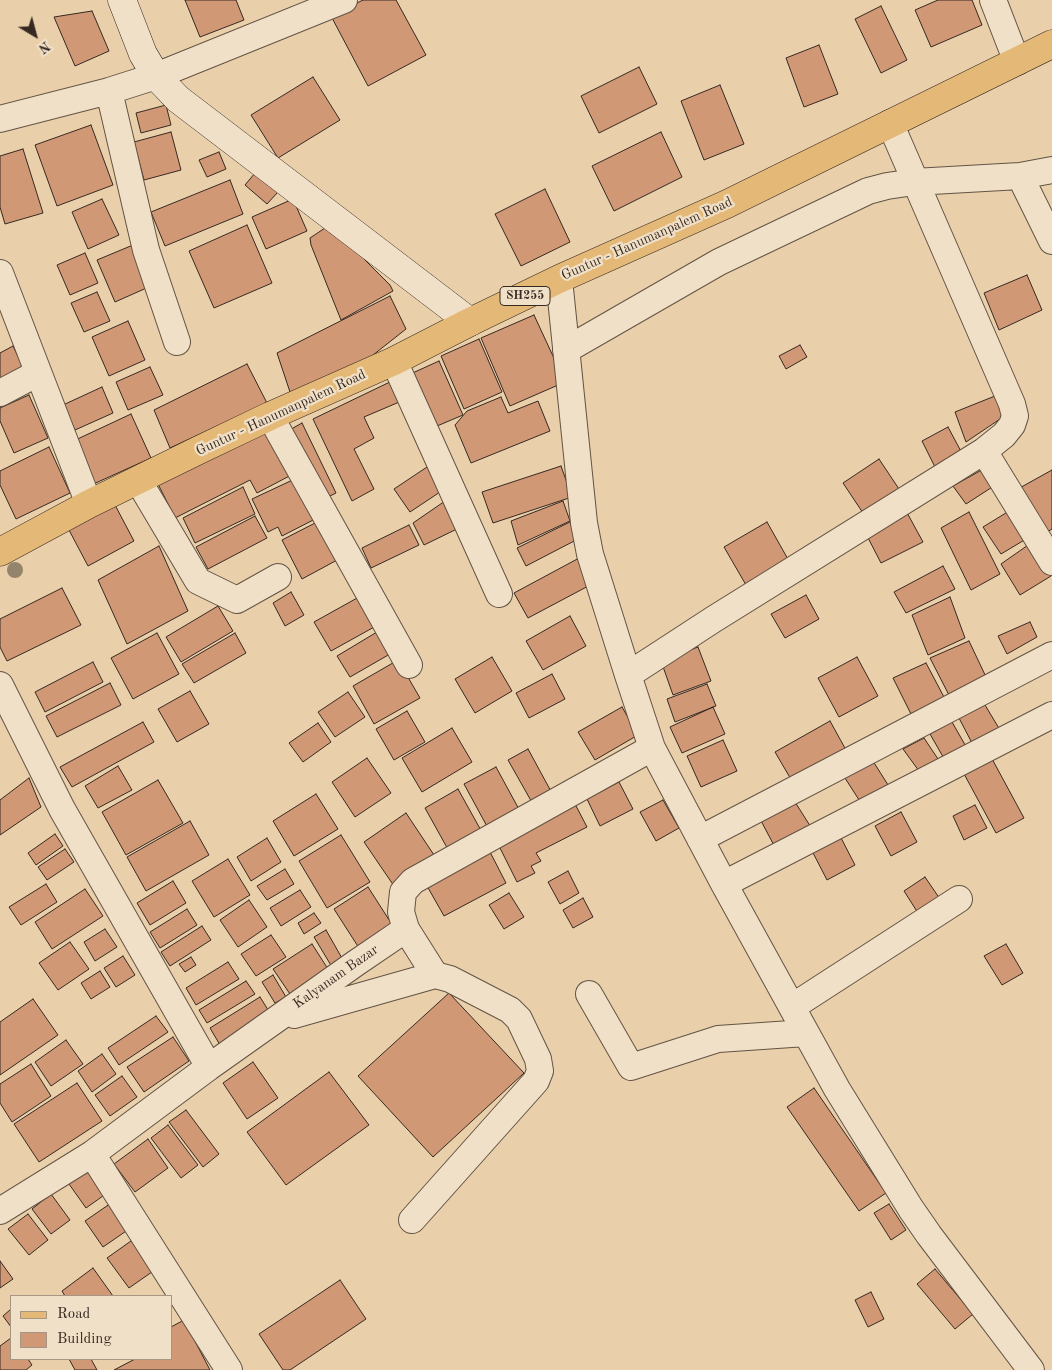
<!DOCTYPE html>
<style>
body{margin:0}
#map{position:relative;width:1052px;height:1370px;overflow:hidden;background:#e9d0ab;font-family:"Old Standard TT",serif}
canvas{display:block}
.legend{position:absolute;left:10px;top:1295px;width:162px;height:65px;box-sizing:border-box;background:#f1e0c8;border:1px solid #a69785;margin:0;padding:6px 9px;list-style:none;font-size:15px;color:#362921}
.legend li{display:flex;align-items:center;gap:10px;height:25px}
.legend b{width:25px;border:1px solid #a69785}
.north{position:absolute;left:10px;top:10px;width:50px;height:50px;-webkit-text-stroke:4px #f1e0c8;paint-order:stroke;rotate:143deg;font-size:14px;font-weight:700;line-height:20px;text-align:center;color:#362921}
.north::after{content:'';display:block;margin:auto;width:18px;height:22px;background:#362921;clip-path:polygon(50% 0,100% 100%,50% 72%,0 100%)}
</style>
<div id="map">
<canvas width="1052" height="1370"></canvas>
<ul class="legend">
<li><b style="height:6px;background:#e4b876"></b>Road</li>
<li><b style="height:14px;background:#d19876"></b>Building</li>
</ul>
<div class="north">N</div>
</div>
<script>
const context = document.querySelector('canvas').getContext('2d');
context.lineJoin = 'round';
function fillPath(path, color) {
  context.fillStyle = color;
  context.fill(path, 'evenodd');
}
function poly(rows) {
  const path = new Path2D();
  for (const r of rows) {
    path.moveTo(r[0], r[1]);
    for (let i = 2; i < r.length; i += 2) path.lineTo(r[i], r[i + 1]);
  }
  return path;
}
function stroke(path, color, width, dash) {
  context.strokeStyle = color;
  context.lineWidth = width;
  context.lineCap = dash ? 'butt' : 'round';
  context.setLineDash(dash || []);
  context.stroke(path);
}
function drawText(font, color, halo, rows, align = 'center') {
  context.font = font + ' "Old Standard TT",serif';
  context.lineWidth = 4.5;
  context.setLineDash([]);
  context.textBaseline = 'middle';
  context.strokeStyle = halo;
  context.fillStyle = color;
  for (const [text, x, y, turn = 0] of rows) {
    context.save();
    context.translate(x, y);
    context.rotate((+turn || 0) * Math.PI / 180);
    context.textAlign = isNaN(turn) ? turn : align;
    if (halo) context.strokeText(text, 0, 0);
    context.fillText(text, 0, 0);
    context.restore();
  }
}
const building = poly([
 [185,0,236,0,244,20,200,37,185,0],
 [363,0,396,0,426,55,368,86,331,16,363,0],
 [938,0,972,0,982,25,931,47,915,10,938,0],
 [881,6,907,60,881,73,855,19,881,6],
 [92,11,109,51,75,66,54,17,92,11],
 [819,45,838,94,804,107,786,58,819,45],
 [639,67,657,104,599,133,581,96,639,67],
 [313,77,340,120,278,158,251,115,313,77],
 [720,85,744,144,704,160,681,101,720,85],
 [166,105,171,125,141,133,136,113,166,105],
 [91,125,113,185,57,206,35,145,91,125],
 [171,132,181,170,144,180,134,142,171,132],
 [661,132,682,177,614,211,592,166,661,132],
 [23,149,43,213,5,224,0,207,0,156,23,149],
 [219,152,226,169,207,177,199,160,219,152],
 [255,173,278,192,267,204,245,185,255,173],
 [230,180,243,214,165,246,151,212,230,180],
 [545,189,570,242,521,266,495,214,545,189],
 [102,199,119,235,88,249,72,212,102,199],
 [293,199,307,231,266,249,252,217,293,199],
 [247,225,272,283,214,308,189,251,247,225],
 [325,228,350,245,390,285,393,291,341,320,311,245,310,238,325,228],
 [133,245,151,286,115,302,97,260,133,245],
 [85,253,98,283,70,295,57,265,85,253],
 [1027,275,1042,310,999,330,984,293,1027,275],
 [97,292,110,321,84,332,71,303,97,292],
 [390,296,406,329,368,359,291,395,277,353,390,296],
 [534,315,565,382,510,406,481,338,534,315],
 [128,321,145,360,109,376,92,337,128,321],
 [479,339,502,392,464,409,441,356,479,339],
 [800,345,807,357,786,369,779,356,800,345],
 [13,346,26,373,0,386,0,353,13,346],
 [439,361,463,415,430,429,406,376,439,361],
 [247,364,267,403,170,448,154,410,247,364],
 [150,367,163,395,128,410,116,382,150,367],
 [394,380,404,400,364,417,374,438,354,449,374,489,352,501,313,419,394,380],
 [102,387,113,413,75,430,63,405,102,387],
 [29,395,48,438,14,453,0,421,0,408,29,395],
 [995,396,1003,417,966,442,955,412,995,396],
 [501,397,508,413,538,401,550,431,471,463,455,425,467,411,501,397],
 [131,414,151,458,89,486,69,443,131,414],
 [302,423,336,493,320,501,286,432,302,423],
 [273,425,299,471,257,493,250,480,175,518,158,484,273,425],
 [948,427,964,457,937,471,922,441,948,427],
 [49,447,70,493,16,519,0,485,0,471,49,447],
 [879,459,901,492,865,516,843,483,879,459],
 [433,463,449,486,410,512,394,489,433,463],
 [561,466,572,497,493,523,482,492,561,466],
 [987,467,997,484,966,504,953,486,987,467],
 [1052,470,1052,529,1042,535,1016,490,1052,470],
 [299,477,319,517,282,536,278,527,268,532,252,499,299,477],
 [243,487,255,514,195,543,183,518,243,487],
 [448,499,461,527,424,545,413,523,448,499],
 [563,501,570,521,518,545,511,521,563,501],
 [115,505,134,541,88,566,69,530,115,505],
 [1014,508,1031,536,1001,554,983,527,1014,508],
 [905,509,923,542,881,563,865,532,905,509],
 [969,512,1000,574,971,590,941,528,969,512],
 [255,516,267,538,208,569,196,547,255,516],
 [319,521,339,559,302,579,282,540,319,521],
 [570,522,578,539,526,566,517,548,570,522],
 [767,522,789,561,746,585,724,547,767,522],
 [409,525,419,545,371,568,362,548,409,525],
 [1031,543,1051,576,1020,595,1001,564,1031,543],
 [159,546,188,611,127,644,98,580,159,546],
 [581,557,594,583,528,618,514,593,581,557],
 [943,566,955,589,906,613,894,592,943,566],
 [62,588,81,625,7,661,0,647,0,619,62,588],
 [291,592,304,615,285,626,273,603,291,592],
 [806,595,819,619,785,638,771,614,806,595],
 [359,597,376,626,331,651,314,622,359,597],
 [950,597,965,638,928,655,912,615,950,597],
 [218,606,233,631,181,662,166,637,218,606],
 [570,616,586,646,543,670,526,641,570,616],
 [1030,622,1037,637,1007,654,998,636,1030,622],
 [377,632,390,654,350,677,337,656,377,632],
 [157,633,179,674,133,699,111,658,157,633],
 [235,633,246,653,194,683,182,664,235,633],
 [969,641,987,679,950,697,930,658,969,641],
 [698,647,711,681,673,695,661,661,698,647],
 [492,657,512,691,475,713,455,679,492,657],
 [857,657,878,696,839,717,818,678,857,657],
 [398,660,420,698,374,724,353,686,398,660],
 [93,662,103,682,45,712,35,692,93,662],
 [926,663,945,699,912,716,893,678,926,663],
 [552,674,565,699,529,718,516,693,552,674],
 [110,683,121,705,57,737,46,716,110,683],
 [707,684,716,706,675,722,667,699,707,684],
 [190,691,209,724,177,742,158,709,190,691],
 [348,692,365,717,335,737,318,712,348,692],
 [985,705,1000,730,973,745,959,718,985,705],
 [622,707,638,735,595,760,578,732,622,707],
 [713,707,725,734,682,753,670,727,713,707],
 [407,711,425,742,394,760,376,729,407,711],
 [830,721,846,750,792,781,775,752,830,721],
 [143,722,154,742,72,787,60,767,143,722],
 [952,722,968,750,946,762,930,734,952,722],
 [318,723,331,742,303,762,289,743,318,723],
 [452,728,472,762,422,792,402,758,452,728],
 [924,738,938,759,919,771,903,749,924,738],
 [723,740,737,771,701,787,687,756,723,740],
 [528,749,553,795,534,806,508,760,528,749],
 [991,757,1024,818,996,833,963,772,991,757],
 [367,758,391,793,355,817,332,782,367,758],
 [871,758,890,788,863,806,843,775,871,758],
 [118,766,132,790,98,808,85,786,118,766],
 [496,767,521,813,489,830,464,784,496,767],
 [29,778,41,807,0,835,0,800,29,778],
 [158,780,183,823,126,855,102,812,158,780],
 [619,782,633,809,600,826,587,799,619,782],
 [458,789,483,834,450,853,425,808,458,789],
 [316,794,338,829,294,856,273,821,316,794],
 [663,800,679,828,656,841,640,812,663,800],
 [795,802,814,832,777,851,760,819,795,802],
 [575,804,587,827,536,853,541,861,531,866,535,873,517,882,498,844,575,804],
 [975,805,987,828,964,840,953,816,975,805],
 [901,812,917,842,891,856,875,826,901,812],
 [406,813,436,858,394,886,364,842,406,813],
 [190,821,209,855,146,891,127,857,190,821],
 [55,834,63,846,36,865,28,853,55,834],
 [839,834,855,865,827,880,811,849,839,834],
 [341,835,370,882,327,908,299,861,341,835],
 [267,838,281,862,251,881,237,857,267,838],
 [65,849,74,862,47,880,38,867,65,849],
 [490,852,506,883,444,916,427,886,490,852],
 [228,859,250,895,214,917,192,881,228,859],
 [285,869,294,884,267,900,257,886,285,869],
 [568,871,579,893,560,904,548,882,568,871],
 [925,877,940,899,918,913,904,891,925,877],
 [173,881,186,903,150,925,137,903,173,881],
 [46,884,57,902,21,925,9,907,46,884],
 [368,887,393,926,359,948,334,909,368,887],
 [85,889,103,916,52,949,35,922,85,889],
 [300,890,311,907,281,926,270,908,300,890],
 [509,893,524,917,504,929,489,905,509,893],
 [583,898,593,917,573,928,563,910,583,898],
 [249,900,267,927,238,947,220,920,249,900],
 [187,909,197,925,160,948,150,932,187,909],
 [314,913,321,923,304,934,298,923,314,913],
 [202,926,211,940,170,966,161,952,202,926],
 [105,929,117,947,95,961,84,942,105,929],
 [326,930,343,960,332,967,314,937,326,930],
 [271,935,286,957,256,976,241,954,271,935],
 [70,942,89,969,58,990,39,963,70,942],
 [312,944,328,969,290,994,273,969,312,944],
 [1006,944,1023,973,1002,985,984,956,1006,944],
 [123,956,135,975,116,987,104,968,123,956],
 [191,957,196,965,185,972,179,964,191,957],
 [228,962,239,979,196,1005,186,988,228,962],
 [100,971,110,987,91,999,81,983,100,971],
 [273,975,286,997,275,1003,262,982,273,975],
 [246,981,255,994,207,1023,199,1010,246,981],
 [449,993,524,1073,433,1157,358,1076,449,993],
 [260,997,270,1013,220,1045,210,1028,260,997],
 [33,999,58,1035,0,1075,0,1022,33,999],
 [156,1016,168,1032,119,1065,108,1048,156,1016],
 [173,1037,189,1061,144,1092,127,1067,173,1037],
 [66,1040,83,1064,51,1086,35,1062,66,1040],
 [102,1054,116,1074,92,1092,78,1071,102,1054],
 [253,1062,278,1098,247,1119,223,1083,253,1062],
 [31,1064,51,1096,12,1122,0,1103,0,1084,31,1064],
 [329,1072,369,1125,286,1185,247,1132,329,1072],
 [122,1076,137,1097,110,1116,95,1095,122,1076],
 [77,1083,102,1121,39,1162,14,1124,77,1083],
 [814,1088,886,1193,859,1211,787,1107,814,1088],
 [186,1110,219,1154,203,1167,169,1122,186,1110],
 [168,1125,198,1165,181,1178,151,1138,168,1125],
 [148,1139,168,1168,135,1192,114,1164,148,1139],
 [93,1167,110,1191,86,1208,69,1184,93,1167],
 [51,1194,70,1220,51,1234,32,1209,51,1194],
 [114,1201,132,1227,103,1247,85,1221,114,1201],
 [889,1204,906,1230,891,1240,874,1213,889,1204],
 [28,1214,48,1240,29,1255,8,1229,28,1214],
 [138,1236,159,1267,129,1288,107,1258,138,1236],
 [0,1261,13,1279,0,1288,0,1261],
 [93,1268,113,1296,65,1296,62,1291,93,1268],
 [935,1269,973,1314,955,1329,917,1284,935,1269],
 [340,1280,366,1319,290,1370,283,1370,259,1334,340,1280],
 [871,1292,884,1319,868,1327,855,1300,871,1292],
 [11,1309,11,1327,3,1316,11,1309],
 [184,1320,210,1370,114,1370,135,1359,171,1359,171,1327,184,1320],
 [11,1338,11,1359,28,1359,32,1365,26,1370,0,1370,0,1346,11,1338],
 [69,1359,91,1359,97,1370,75,1370,69,1359]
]);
fillPath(building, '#d19876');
stroke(building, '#362921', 1);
const street = poly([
 [993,0,1017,62],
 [109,91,146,250,177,342],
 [0,119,109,91,156,76,344,0],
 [1020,176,1052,241],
 [0,273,89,504],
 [559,279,584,523,590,554,628,675,652,748,724,884,837,1089,911,1209,929,1235,1031,1370],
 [566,350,719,262,868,191,887,186,914,182,1020,176,1052,170],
 [394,361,499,594],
 [0,393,38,373],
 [270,416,409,665],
 [984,451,1052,562],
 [138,480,198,581,237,600,278,577],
 [628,675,714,619,984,451,1004,435,1012,425,1015,416,1012,404,890,123],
 [0,685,62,809,209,1067],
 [700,839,1052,655],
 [724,884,1052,715],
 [406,929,435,975,450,979,510,1010,519,1019,538,1059,540,1071,536,1081,412,1220],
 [589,994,631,1067,718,1039,806,1033],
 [792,1007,959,899],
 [294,1015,435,975],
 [92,1154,229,1370],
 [0,1211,92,1154,209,1067,356,963,406,929,401,912,403,892,413,881,652,748]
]);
const secondary = poly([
 [122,0,143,54,156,76,178,99,470,322]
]);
const primary = poly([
 [0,552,89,504,199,450,270,416,394,361,470,322,559,279,727,204,1052,44]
]);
stroke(street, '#635344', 28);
stroke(secondary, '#362921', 29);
stroke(primary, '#362921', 29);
stroke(street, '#f1e0c8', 26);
stroke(secondary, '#f1e0c8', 28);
stroke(primary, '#e4b876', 28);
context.fillStyle = '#94846b';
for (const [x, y] of [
 [15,570]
]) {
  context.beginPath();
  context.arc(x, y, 8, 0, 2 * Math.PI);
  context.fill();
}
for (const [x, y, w] of [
 [525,296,50]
]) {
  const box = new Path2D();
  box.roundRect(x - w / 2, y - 9.5, w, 19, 4);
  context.fillStyle = '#f1e0c8';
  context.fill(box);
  stroke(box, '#362921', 1);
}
drawText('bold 12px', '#362921', null, [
 ["SH255",525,296]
]);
drawText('14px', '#362921', '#f1e0c8', [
 ["Guntur - Hanumanpalem Road",647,239,-24],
 ["Guntur - Hanumanpalem Road",281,413,-25],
 ["Kalyanam Bazar",336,977,-35]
]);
</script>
